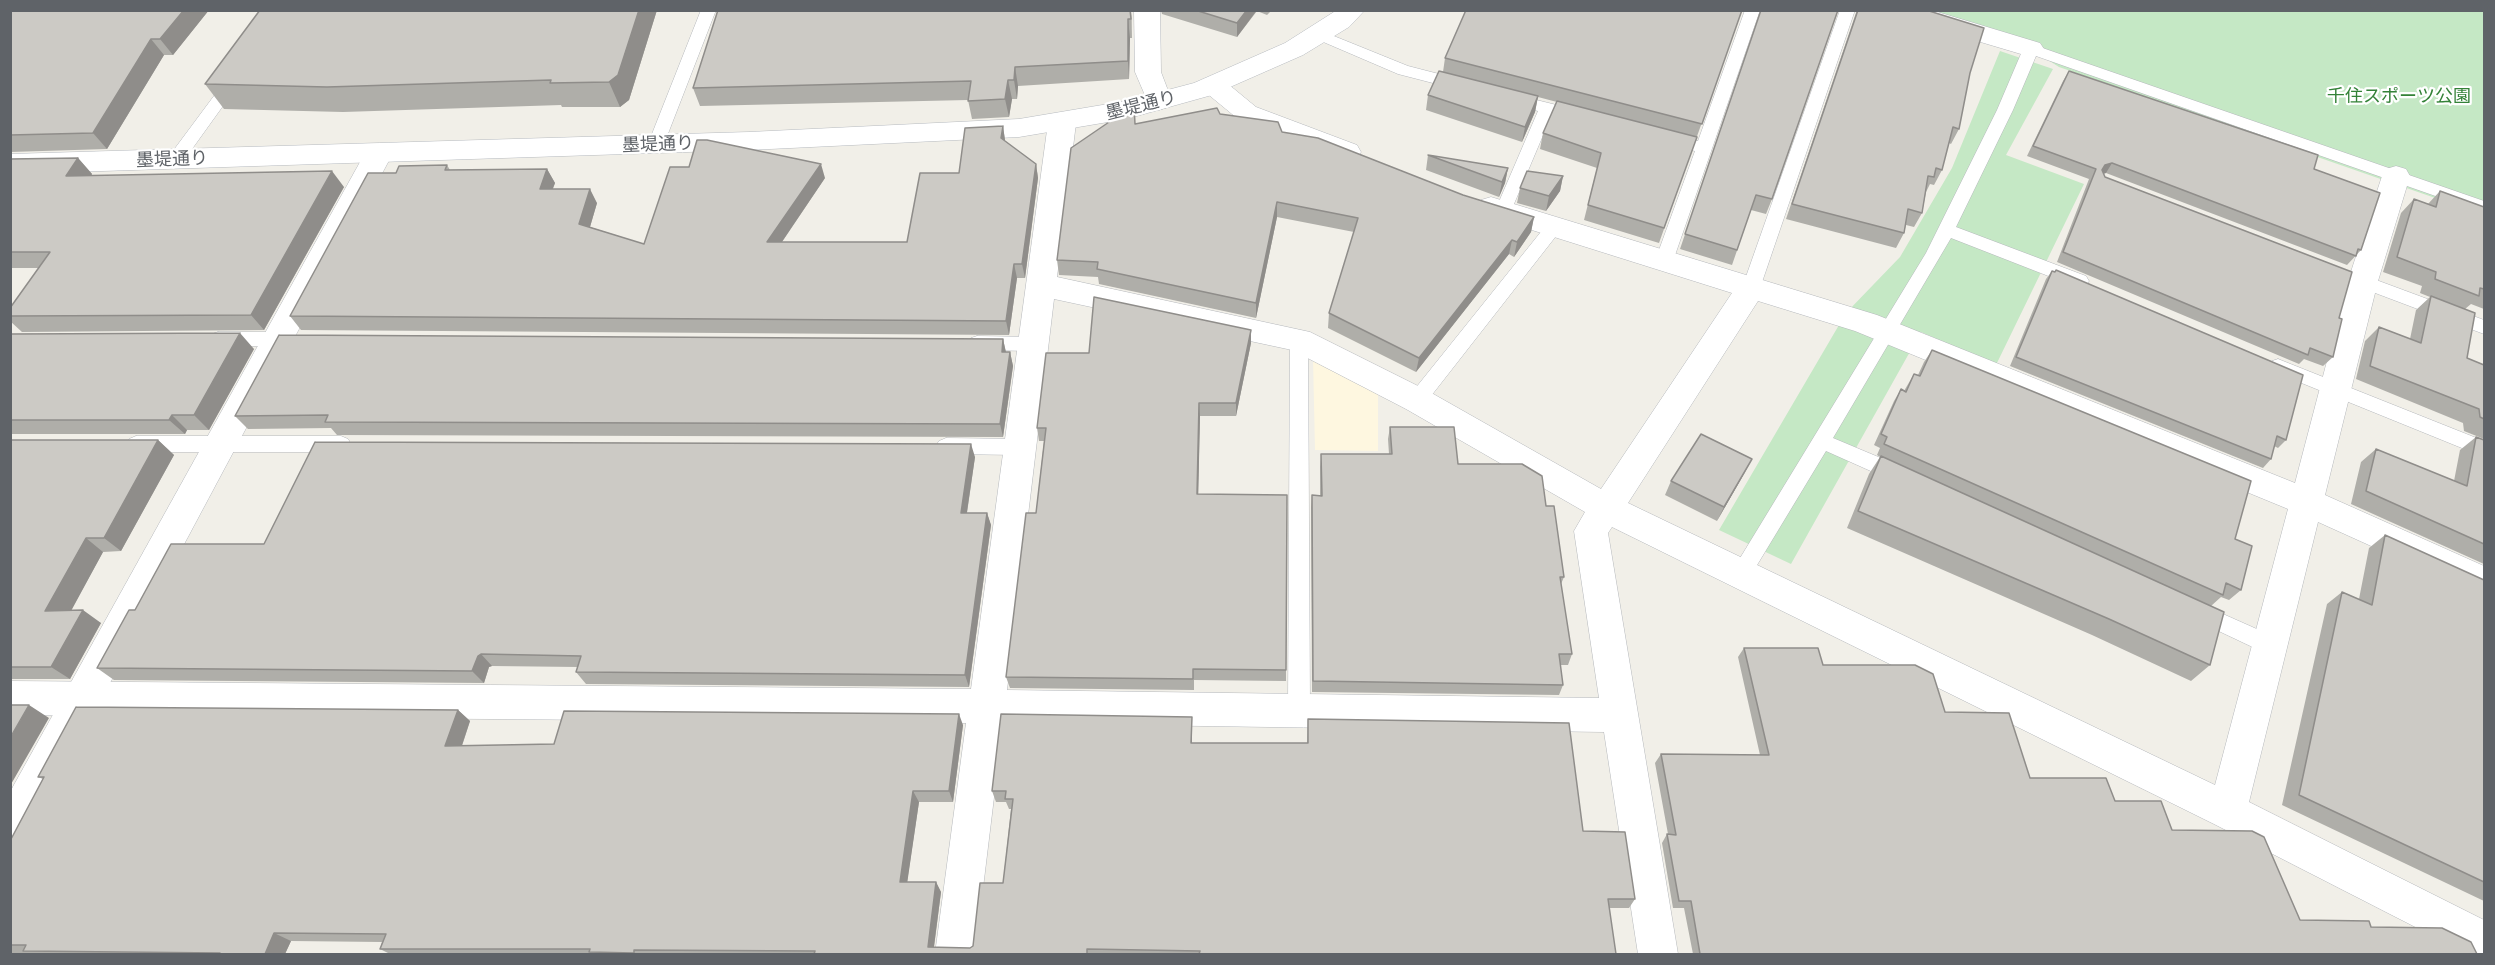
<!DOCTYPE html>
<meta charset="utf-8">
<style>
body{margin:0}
#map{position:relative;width:2495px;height:965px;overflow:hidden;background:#f1efe8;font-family:"Exo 2",sans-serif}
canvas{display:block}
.frame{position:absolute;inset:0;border:12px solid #5f6368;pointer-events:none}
</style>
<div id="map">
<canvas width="2495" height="965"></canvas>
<div class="frame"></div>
</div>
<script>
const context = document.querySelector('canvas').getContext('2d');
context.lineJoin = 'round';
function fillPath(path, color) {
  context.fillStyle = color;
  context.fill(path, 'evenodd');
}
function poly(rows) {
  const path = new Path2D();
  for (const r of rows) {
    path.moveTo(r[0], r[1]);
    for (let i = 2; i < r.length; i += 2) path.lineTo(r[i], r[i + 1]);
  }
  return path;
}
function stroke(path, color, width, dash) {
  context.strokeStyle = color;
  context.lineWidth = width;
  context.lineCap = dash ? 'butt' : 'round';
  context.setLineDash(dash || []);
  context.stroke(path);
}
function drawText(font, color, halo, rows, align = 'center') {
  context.font = font + ' "Exo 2","Noto Sans JP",sans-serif';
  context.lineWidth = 4.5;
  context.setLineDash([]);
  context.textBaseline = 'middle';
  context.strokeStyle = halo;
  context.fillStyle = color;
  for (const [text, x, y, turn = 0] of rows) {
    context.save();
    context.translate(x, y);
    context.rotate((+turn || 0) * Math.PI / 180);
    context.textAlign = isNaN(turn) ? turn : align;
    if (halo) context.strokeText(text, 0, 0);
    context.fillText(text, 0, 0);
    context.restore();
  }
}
fillPath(poly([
 [1313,358,1378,394,1378,451,1315,450]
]), '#fef7e0');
fillPath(poly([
 [1921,11,2484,11,2484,215,2059,67,2010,36],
 [2000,51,2053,69,2006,155,2084,184,1996,365,1921,332,1791,564,1719,530,1846,313,1900,257,1952,168]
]), '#c5e8c5');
const service = poly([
 [701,10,716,10,664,144,662,148,656,149,650,148,648,144,701,10],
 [1745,10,1760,10,1673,261,1670,265,1664,267,1658,265,1655,261,1695,151,1662,143,1660,139,1662,135,1668,134,1698,141,1745,10],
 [1840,10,1855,10,1760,288,1757,293,1751,294,1745,293,1742,288,1840,10],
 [1319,30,1408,66,1466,81,1468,85,1460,90,1398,74,1314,38,1311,35,1319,30],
 [2031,44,2484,201,2484,213,2036,56,2013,110,1956,227,2086,276,2089,281,2086,286,2080,287,2074,286,1951,238,1833,438,1907,469,1910,475,1907,481,1900,483,1893,481,1826,451,1748,580,1741,583,1734,580,1731,574,1734,568,1926,253,1997,110,2023,49,2031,44],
 [233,76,241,81,238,85,182,163,170,163,168,159,170,155,228,77,233,76],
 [1512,94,1585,112,1587,116,1585,120,1579,121,1552,114,1511,211,1509,215,1503,217,1497,215,1495,211,1538,111,1506,103,1504,99,1506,95,1512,94],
 [1554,221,1560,223,1562,227,1560,231,1424,405,1417,407,1410,405,1408,400,1410,395,1548,223,1554,221],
 [2352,271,2484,320,2484,334,2346,282,2343,277,2346,272,2352,271],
 [218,332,288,332,294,334,297,339,294,344,288,346,218,346,212,344,209,339,212,334,218,332],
 [1299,333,1305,335,1308,340,1310,709,1307,716,1299,719,1291,716,1288,709,1290,340,1293,335,1299,333],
 [977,336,1034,337,1040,339,1043,344,1040,349,1034,351,977,350,971,348,968,343,971,338,977,336],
 [2278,359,2484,441,2484,457,2272,371,2269,366,2272,361,2278,359],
 [136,436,341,436,348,439,351,444,348,449,341,452,136,452,129,449,126,444,129,439,136,436],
 [946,438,1021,439,1028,442,1031,447,1028,452,1021,455,946,454,939,451,936,446,939,441,946,438],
 [2196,602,2277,638,2281,645,2277,652,2270,654,2263,652,2189,617,2186,611,2189,605,2196,602]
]);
const minor = poly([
 [1134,10,1160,10,1161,72,1172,101,1168,107,1159,110,1150,107,1135,72,1134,10],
 [1890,10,1931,10,2040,43,2044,49,2040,55,2031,57,1893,16,1890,10],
 [1213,76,1222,79,1256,107,1357,145,1361,152,1357,159,1347,161,1238,119,1204,91,1200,85,1204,79,1213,76],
 [1062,114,1072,117,1076,123,1057,277,1310,332,1428,391,1601,489,1732,293,1481,214,1477,207,1481,200,1491,197,1877,315,2295,483,2348,281,2382,176,2386,169,2396,166,2406,169,2410,176,2378,281,2325,495,2484,566,2484,597,2318,522,2249,802,2484,920,2484,954,2468,954,2214,824,1612,527,1608,533,1678,954,1638,954,1604,732,1003,723,975,954,935,954,966,723,10,715,10,681,971,689,1048,123,1052,117,1062,114],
 [1054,299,1292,350,1406,409,1585,512,1574,531,1599,698,1007,690,1054,299],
 [1758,301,1855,331,2288,509,2215,785,1628,503,1758,301]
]);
const tertiary = poly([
 [379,144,389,146,393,153,24,844,10,849,10,792,365,153,369,146,379,144]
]);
const secondary = poly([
 [1337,10,1365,10,1349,27,1303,55,1212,95,1126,119,1019,137,749,150,10,174,10,154,749,132,1019,119,1126,101,1194,83,1285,43,1337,10]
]);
stroke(service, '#b5b8bc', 1);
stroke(minor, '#b5b8bc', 1);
stroke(tertiary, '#b5b8bc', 1);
stroke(secondary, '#b6babf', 1);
fillPath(service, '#fff');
fillPath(minor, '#fff');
fillPath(tertiary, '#fff');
fillPath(secondary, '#fff');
fillPath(poly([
 [10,10,209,10,173,55,164,55,107,149,10,152],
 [260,10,657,10,629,100,620,107,562,107,561,105,343,112,224,109,205,84],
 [1131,10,1132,38,1130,38,1129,79,1018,86,1017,99,1012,99,1009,117,972,119,968,100,700,106,693,88],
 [1161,10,1272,10,1267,15,1257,11,1237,37,1162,14],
 [1742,10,1659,243,1584,220,1597,168,1540,149,1543,133,1557,102,1538,97,1535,112,1522,142,1426,110,1428,95,1443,72,1445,58],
 [1761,10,1772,199,1766,214,1751,210,1732,265,1680,249],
 [1857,10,1926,10,1970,73,1959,129,1951,144,1949,143,1942,170,1934,185,1930,184,1926,192,1922,213,1914,227,1906,225,1904,233,1896,248,1786,219],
 [2069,71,2314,169,2361,250,2347,265,2106,173,2103,174,2105,177,2339,318,2333,357,2323,366,2304,359,2299,364,2057,262,2089,179,2027,156,2063,81],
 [1220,114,1282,132,1463,195,1534,217,1531,232,1514,257,1509,254,1416,372,1328,328,1329,313,1354,232,1277,217,1256,318,1099,284,1098,277,1059,275,1057,260],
 [1003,126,1005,141,1036,164,1038,178,1025,278,1017,278,1009,335,301,330,290,316,396,173,447,165,450,170,547,169,555,183,553,189,597,203,590,227,644,244,825,178,782,242,907,242,959,173],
 [1428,155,1508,168,1505,183,1499,197,1426,170],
 [78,158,92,174,91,176,344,187,264,330,22,332,10,321,10,316,39,268,10,268,10,159],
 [1563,176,1560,191,1546,211,1517,203,1520,188],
 [2440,191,2484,207,2484,309,2471,304,2465,309,2467,358,2484,365,2484,439,2464,431,2463,423,2356,379,2365,341,2379,327,2410,339,2416,310,2430,297,2420,293,2422,286,2383,272,2401,213,2414,199,2428,204],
 [2052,271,2286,440,2278,448,2274,446,2271,459,2263,468,2010,366,2046,279],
 [1251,330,1251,343,1236,416,1200,416,1198,494,1286,670,1286,681,1194,680,1194,690,1010,688,1006,677,1036,513,1044,441,1039,441,1037,428,1089,353],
 [10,334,254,349,209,430,187,430,185,434,10,434],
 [1003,339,1006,352,1010,352,1013,366,1003,437,337,435,331,428,248,429,235,416],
 [1932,350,2235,539,2241,590,2229,600,2221,597,2211,606,2210,665,2191,681,2092,635,1847,528,1869,474,1880,457,1877,455,1880,448,1874,445,1894,401,1901,389,1904,391,1914,374,1918,375,1924,362],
 [1390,427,1458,464,1546,506,1564,577,1561,584,1572,654,1568,665,1560,665,1563,685,1559,695,1312,692,1311,507,1312,495,1320,496,1320,467,1321,454,1389,454,1388,439],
 [2476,437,2484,440,2484,564,2351,504,2361,462,2376,449,2454,481,2460,450],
 [10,440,158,440,174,455,121,551,103,552,71,610,101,623,70,679,10,679],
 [975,457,967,513,987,513,991,525,969,687,586,684,576,672,578,667,492,666,489,667,484,683,114,680,97,668,135,610,264,544],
 [1745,472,1717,521,1665,495,1671,481],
 [2385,535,2484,580,2484,901,2282,805,2327,604,2342,592,2359,599,2369,548],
 [1744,648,1823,665,1945,712,2030,778,2115,801,2172,830,2300,920,2371,927,2477,954,1693,954,1684,908,1673,908,1662,843,1667,834,1668,834,1655,763,1661,754,1760,755,1738,657],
 [458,710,470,721,462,746,554,744,963,725,953,802,919,802,907,882,936,882,941,892,934,947,970,948,973,946,1003,883,1011,809,1009,809,1006,802,996,802,992,791,1192,717,1192,743,1307,743,1308,719,1583,831,1635,899,1629,908,1609,908,1616,954,390,954,380,949,382,942,291,941,285,954,31,954,29,953,10,953,10,841,43,779,38,777]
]), '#afaea9');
fillPath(poly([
 [184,10,209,10,173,55,160,39],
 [639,10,657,10,629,100,620,107,609,82],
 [1130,10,1131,10,1132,38,1131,19],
 [1247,10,1257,10,1237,37,1237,23],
 [1128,19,1130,38,1129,79,1128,61],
 [151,39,164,55,107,149,93,133],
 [1015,67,1018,86,1017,99,1014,80],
 [1008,80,1012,99,1009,117,1005,99],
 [1538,96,1535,112,1522,142,1525,127],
 [1003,126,1005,140,1004,152,1001,138],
 [78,158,92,174,81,192,66,176],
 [2112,163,2106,173,2098,175,2105,165],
 [821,164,825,178,773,255,767,242],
 [1036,164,1038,178,1025,278,1022,264],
 [1508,168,1505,183,1499,197,1502,182],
 [547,169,555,183,547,202,540,189],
 [332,171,344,187,264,330,251,315],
 [1563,176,1560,191,1546,211,1549,196],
 [590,189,597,203,587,237,579,224],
 [1277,202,1277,217,1256,318,1256,303],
 [1534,217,1531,232,1514,257,1517,242],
 [1512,240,1509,254,1416,372,1419,358],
 [1014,264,1017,278,1009,335,1006,321],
 [1251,330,1251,343,1236,416,1236,403],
 [240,333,254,349,209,430,194,415],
 [1003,339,1006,353,1002,352],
 [1010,352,1013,366,1003,437,1000,424],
 [1199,403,1200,416,1198,506,1197,494],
 [172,415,187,430,185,434,169,420],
 [158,440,174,455,121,551,104,538],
 [971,444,975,457,965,525,961,513],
 [1752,459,1745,472,1717,521,1724,507],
 [987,513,991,525,969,687,965,675],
 [86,538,103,552,64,624,45,611],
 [83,610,101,623,70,679,51,667],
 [481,654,492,666,489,667,484,683,472,671,478,656],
 [29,705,49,718,10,786,10,738],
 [458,710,470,721,458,757,445,746],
 [959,714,963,725,953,802,949,791],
 [1192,717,1192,754,1191,743],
 [913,791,919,802,906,891,900,882],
 [936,882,941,892,933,954,928,947],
 [274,933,291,941,285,954,265,954]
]), '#8f8d8a');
const building = poly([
 [10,10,184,10,160,39,151,39,93,133,10,135,10,10],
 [260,10,639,10,618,75,609,82,550,83,551,80,327,87,205,84,260,10],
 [718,10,1130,10,1131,19,1128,19,1128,61,1015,67,1014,80,1008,80,1005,99,968,101,971,81,693,88,718,10],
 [1195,10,1247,10,1237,23,1195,10],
 [1466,10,1742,10,1702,124,1445,58,1466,10],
 [1761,10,1838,10,1772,199,1756,195,1737,250,1685,234,1761,10],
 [1858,10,1926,10,1984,28,1970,73,1959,129,1953,127,1942,170,1936,168,1934,177,1928,176,1922,213,1908,209,1904,233,1792,204,1858,10],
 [1439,71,1538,96,1525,127,1428,95,1439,71],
 [2069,71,2318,155,2314,169,2380,193,2361,250,2358,249,2356,256,2112,163,2105,165,2102,170,2105,177,2352,272,2339,318,2342,319,2333,357,2310,348,2308,355,2063,252,2096,169,2033,146,2069,71],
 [1557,101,1697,137,1664,228,1588,205,1601,153,1543,133,1557,101],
 [1134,105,1135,124,1217,108,1220,114,1278,122,1282,132,1318,138,1463,195,1534,217,1517,242,1512,240,1419,358,1329,313,1358,218,1277,202,1256,303,1097,269,1098,262,1057,260,1071,148,1134,105],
 [1003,126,1001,138,1036,164,1022,264,1014,264,1006,321,290,316,368,173,396,173,399,166,447,165,445,170,547,169,540,189,590,189,579,224,644,244,670,167,689,167,697,140,707,140,821,164,767,242,907,242,920,173,959,173,965,128,1003,126],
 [1428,155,1508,168,1502,182,1428,155],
 [78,158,66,176,332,171,251,315,10,316,10,308,50,252,10,252,10,159,78,158],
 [1527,171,1563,176,1549,196,1520,188,1527,171],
 [2440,191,2484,207,2484,289,2480,288,2479,296,2435,279,2436,272,2397,257,2414,199,2436,207,2440,191],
 [2056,270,2303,375,2286,440,2277,436,2271,459,2016,357,2052,271,2055,272,2056,270],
 [2431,296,2475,313,2467,358,2484,365,2484,419,2480,417,2479,409,2370,366,2379,327,2421,343,2431,296],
 [1094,297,1251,330,1236,403,1199,403,1197,494,1287,495,1286,670,1193,669,1193,679,1006,677,1026,513,1036,513,1046,428,1037,428,1046,353,1089,353,1094,297],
 [240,333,194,415,172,415,169,420,10,420,10,334,240,333],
 [279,335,1003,339,1002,352,1010,352,1000,424,325,422,328,415,235,416,279,335],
 [1932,350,2251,481,2235,539,2252,546,2241,590,2226,583,2223,595,1884,444,1887,437,1881,434,1901,389,1906,392,1914,374,1920,376,1932,350],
 [1390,427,1454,427,1458,464,1522,464,1542,476,1546,506,1554,506,1564,577,1560,577,1572,654,1559,654,1563,685,1313,681,1312,495,1322,496,1321,454,1392,454,1390,427],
 [1701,434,1752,459,1724,507,1671,481,1701,434],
 [2476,437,2484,440,2484,544,2366,491,2376,449,2467,486,2476,437],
 [10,440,158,440,104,538,86,538,45,611,83,610,51,667,10,667,10,440],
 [315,442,971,444,961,513,987,513,965,675,576,672,581,656,481,654,478,656,472,671,97,668,129,610,135,610,171,544,264,544,315,442],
 [1881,456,2224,612,2210,665,2109,619,1858,511,1881,456],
 [2385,535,2484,580,2484,882,2299,795,2342,592,2372,605,2385,535],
 [1744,648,1818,648,1823,665,1915,665,1933,674,1945,712,2009,713,2030,778,2106,778,2115,801,2161,801,2172,830,2252,831,2264,837,2300,920,2369,921,2371,927,2442,928,2471,942,2477,954,1700,954,1691,901,1679,901,1667,834,1676,835,1661,754,1769,755,1744,648],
 [10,705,29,705,10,738,10,705],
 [76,707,458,710,445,746,554,744,564,711,959,714,949,791,913,791,900,882,936,882,928,947,970,948,973,946,980,883,1003,883,1013,799,1005,799,1006,791,992,791,1001,714,1192,717,1191,743,1308,743,1308,719,1569,723,1583,831,1625,832,1635,899,1608,899,1616,954,1199,954,1200,951,1087,949,1087,954,814,954,815,951,634,950,634,953,589,952,590,949,380,949,386,934,274,933,265,954,219,954,220,953,23,951,26,945,10,945,10,841,44,777,38,777,76,707]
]);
fillPath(building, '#cccac5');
stroke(building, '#8f8d8a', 1.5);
drawText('18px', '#348238', '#fff', [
 ["千住スポーツ公園",2399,96]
]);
drawText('18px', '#5f6368', '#fff', [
 ["墨堤通り",1141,105,-14],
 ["墨堤通り",658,144,-2],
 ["墨堤通り",172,159,-2]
]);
</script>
